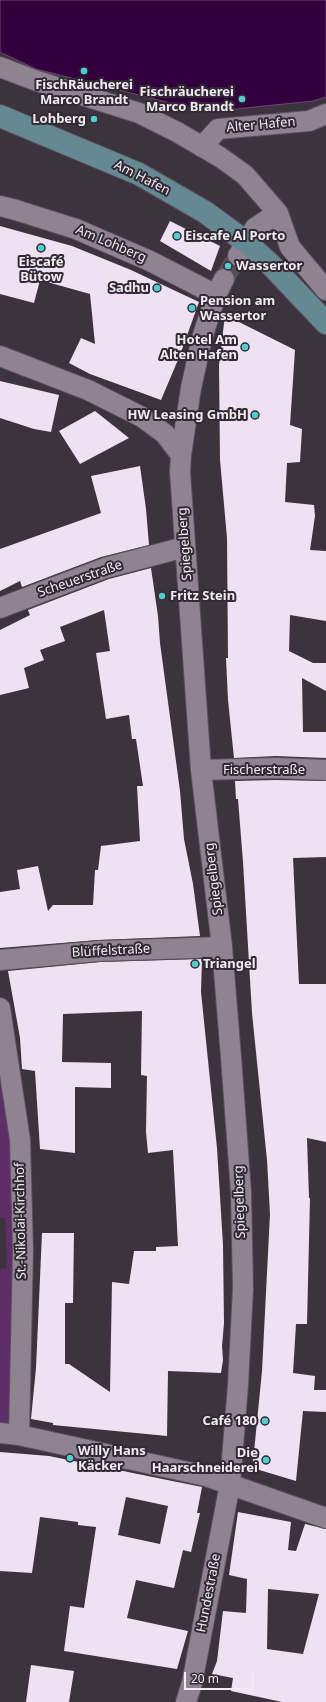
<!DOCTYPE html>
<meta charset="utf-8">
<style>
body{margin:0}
#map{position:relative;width:326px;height:1702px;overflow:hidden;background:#3d333f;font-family:"Noto Sans",sans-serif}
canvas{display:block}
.scale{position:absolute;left:184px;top:1672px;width:70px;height:18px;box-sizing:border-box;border:2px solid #f1ebf2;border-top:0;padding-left:5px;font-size:12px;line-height:14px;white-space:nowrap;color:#f1ebf2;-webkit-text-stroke:3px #322935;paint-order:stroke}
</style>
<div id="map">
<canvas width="326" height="1702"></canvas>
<div class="scale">20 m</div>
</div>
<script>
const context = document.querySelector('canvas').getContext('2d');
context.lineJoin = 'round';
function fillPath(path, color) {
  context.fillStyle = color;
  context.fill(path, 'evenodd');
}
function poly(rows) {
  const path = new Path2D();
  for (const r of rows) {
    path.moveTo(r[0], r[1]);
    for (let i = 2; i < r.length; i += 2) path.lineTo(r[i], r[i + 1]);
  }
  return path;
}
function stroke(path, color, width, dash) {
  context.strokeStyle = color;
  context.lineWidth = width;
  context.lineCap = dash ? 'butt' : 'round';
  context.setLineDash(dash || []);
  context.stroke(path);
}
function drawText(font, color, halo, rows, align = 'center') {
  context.font = font + ' "Noto Sans",sans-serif';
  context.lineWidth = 4;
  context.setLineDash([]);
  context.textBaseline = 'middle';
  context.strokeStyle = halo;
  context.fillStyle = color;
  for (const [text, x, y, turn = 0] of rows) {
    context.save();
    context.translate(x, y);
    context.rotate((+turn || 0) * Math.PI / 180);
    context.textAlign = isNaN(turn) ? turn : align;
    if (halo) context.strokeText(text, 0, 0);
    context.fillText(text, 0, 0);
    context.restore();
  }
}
fillPath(poly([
 [0,1008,14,1096,19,1435,0,1433,0,1269,7,1268,5,1218,0,1218]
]), '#5d2e68');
const water = poly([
 [0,0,326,0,326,97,313,101,206,112,36,69,0,52,0,0]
]);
fillPath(water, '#32003d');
stroke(water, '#6b4673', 1);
fillPath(poly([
 [170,221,220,246,211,271,160,241],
 [0,226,72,246,131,270,199,302,180,355,161,400,90,374,69,363,81,338,95,344,90,294,40,280,34,303,0,294],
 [225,315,295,350,290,425,302,429,300,462,287,463,285,502,314,505,315,516,310,550,326,551,326,621,290,615,289,651,313,663,326,663,326,691,302,678,303,732,326,732,326,758,276,756,234,758,228,700,226,658,228,658,227,538,220,460,219,365],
 [0,381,59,395,51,432,34,429,0,418],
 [95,411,129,438,80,464,59,431],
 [140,466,146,509,149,545,101,557,22,587,20,581,0,591,0,549,101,513,91,476],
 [151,568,158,616,160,643,180,791,184,839,193,884,200,936,98,940,0,948,0,892,20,889,17,870,38,866,48,911,53,905,93,905,95,870,98,870,101,846,140,841,137,786,143,786,136,739,132,739,129,715,106,719,96,653,110,651,104,610,60,627,65,641,40,650,44,660,24,668,29,688,0,695,0,630,30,615,28,610,109,579],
 [276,780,326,781,326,857,293,858,299,984,326,984,326,1142,307,1138,309,1198,310,1198,307,1324,296,1324,293,1373,315,1376,314,1390,326,1390,326,1412,303,1411,296,1481,256,1469,253,1462,262,1371,270,1214,267,1160,252,1013,243,862,238,799,236,799,235,781],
 [202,959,201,992,217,1148,223,1245,224,1323,222,1346,223,1360,221,1373,168,1371,167,1436,53,1425,53,1423,31,1419,36,1368,42,1233,74,1233,73,1303,65,1303,65,1364,69,1364,110,1392,112,1282,129,1284,134,1251,156,1251,156,1247,178,1246,173,1150,148,1153,146,1132,147,1076,141,1075,142,1011,63,1014,62,1062,111,1063,111,1088,75,1087,75,1153,40,1149,35,1071,22,1069,20,1038,8,971,100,962],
 [0,1452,49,1456,202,1487,197,1513,200,1513,191,1552,183,1550,174,1588,136,1580,127,1618,188,1631,177,1669,64,1651,70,1606,84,1608,96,1527,78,1525,78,1522,40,1517,32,1573,0,1571],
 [126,1497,168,1506,160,1544,118,1535],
 [238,1512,291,1522,288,1550,296,1551,305,1524,326,1529,326,1702,282,1702,231,1691,233,1678,212,1674,217,1661,223,1611,246,1613,247,1579,229,1575],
 [268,1589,319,1594,303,1654,267,1649],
 [31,1665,74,1671,69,1702,26,1702]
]), '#eee2f2');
stroke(poly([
 [224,279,238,256]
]), '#584f5a', 20, [20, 10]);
const street = poly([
 [0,67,34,80,139,113,177,132,220,157,245,175,278,213,290,247,326,290],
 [202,147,218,129,309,121,326,114],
 [0,206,16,210,76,229,150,261,216,295],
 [238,256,255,228,278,213],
 [0,356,88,390,142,417,165,434,181,455],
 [0,608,105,568,185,547],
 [201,770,276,768,326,770],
 [0,960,99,951,222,947],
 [0,1008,20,1140,23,1250,19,1435],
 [0,1433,19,1435,206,1476,326,1518],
 [186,1702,192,1683,230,1484,238,1385,243,1289,241,1192,231,1057,222,947,201,770,180,472,181,455,191,388,202,338,216,295,224,279]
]);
const secondary = poly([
 [0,116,139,174,205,212,246,242,270,264,326,323]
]);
stroke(street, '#59515b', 22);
stroke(secondary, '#59515b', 24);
stroke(street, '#8f8391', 20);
stroke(secondary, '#648993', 22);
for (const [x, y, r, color] of [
 [84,71,4,"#52cdce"],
 [242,99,4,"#52cdce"],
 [94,119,4,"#52cdce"],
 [177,236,4,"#52cdce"],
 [41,248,4,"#52cdce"],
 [228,266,4,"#52cdce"],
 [157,288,4,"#52cdce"],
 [192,308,4,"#52cdce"],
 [245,347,4,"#52cdce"],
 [255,415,4,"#52cdce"],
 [162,596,4,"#52cdce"],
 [195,964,4,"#52cdce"],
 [265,1421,4,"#52cdce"],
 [70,1458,4,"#52cdce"],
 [266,1460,4,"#52cdce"]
]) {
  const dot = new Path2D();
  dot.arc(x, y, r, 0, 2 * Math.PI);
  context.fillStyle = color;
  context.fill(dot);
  stroke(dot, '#322935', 1.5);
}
drawText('bold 13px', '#f1ebf2', '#322935', [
 ["FischRäucherei",84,85,"center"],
 ["Marco Brandt",84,100,"center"],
 ["Fischräucherei",234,92],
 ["Marco Brandt",234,107],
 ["Lohberg",86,119],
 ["Eiscafe Al Porto",185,236,"left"],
 ["Eiscafé",41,262,"center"],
 ["Bütow",41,277,"center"],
 ["Wassertor",236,266,"left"],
 ["Sadhu",149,288],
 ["Pension am",200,301,"left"],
 ["Wassertor",200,316,"left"],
 ["Hotel Am",237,340],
 ["Alten Hafen",237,355],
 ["HW Leasing GmbH",247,415],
 ["Fritz Stein",170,596,"left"],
 ["Triangel",203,964,"left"],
 ["Café 180",257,1421],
 ["Willy Hans",78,1451,"left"],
 ["Käcker",78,1466,"left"],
 ["Die",258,1453],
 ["Haarschneiderei",258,1468]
], 'right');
drawText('13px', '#f1ebf2', '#322935', [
 ["Alter Hafen",261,125,-5],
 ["Am Hafen",142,178,27],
 ["Am Lohberg",111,244,23],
 ["Spiegelberg",185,544,-94],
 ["Scheuerstraße",80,579,-19],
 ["Fischerstraße",264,770],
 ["Spiegelberg",214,879,-97],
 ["Blüffelstraße",111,951,-3],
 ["Spiegelberg",240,1202,-92],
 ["St.-Nikolai-Kirchhof",21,1221,-91],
 ["Hundestraße",209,1593,-79]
]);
</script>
